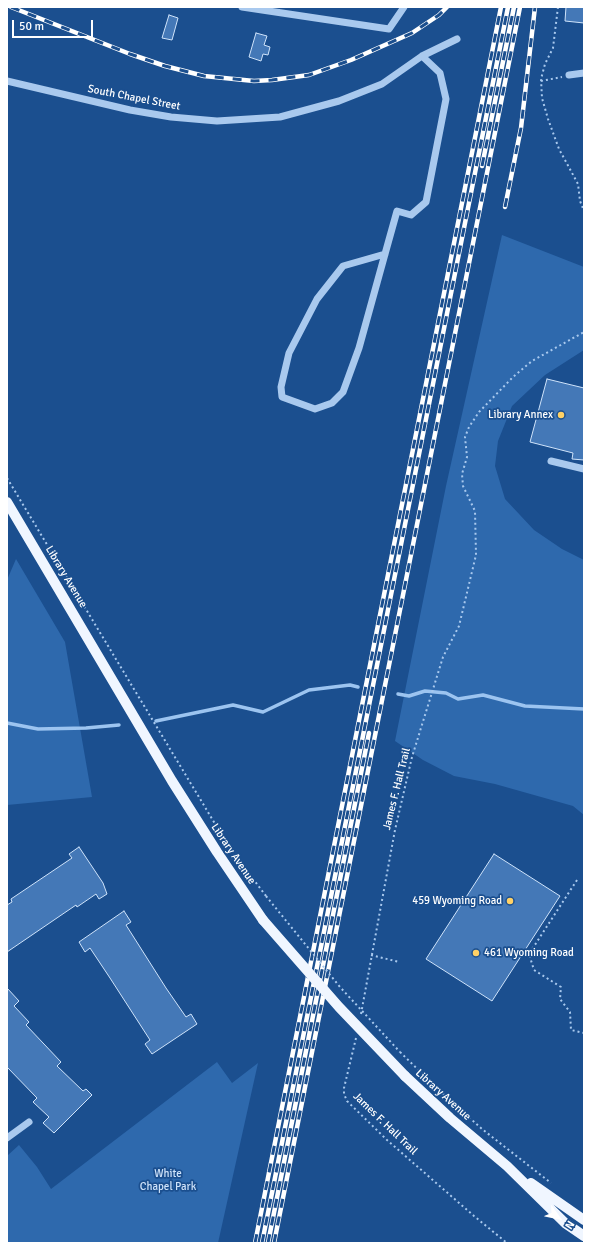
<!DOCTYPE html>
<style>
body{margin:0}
#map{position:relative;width:591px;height:1250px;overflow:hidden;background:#1b4f8f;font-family:Signika,sans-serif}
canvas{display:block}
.frame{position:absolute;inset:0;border:8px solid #fff;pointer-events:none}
.north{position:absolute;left:539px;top:1198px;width:40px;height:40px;-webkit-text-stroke:3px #1b4f8f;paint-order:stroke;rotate:123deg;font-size:11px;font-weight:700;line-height:16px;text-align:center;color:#fff}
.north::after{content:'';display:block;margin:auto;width:14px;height:18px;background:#fff;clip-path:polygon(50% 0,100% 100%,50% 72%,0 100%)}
.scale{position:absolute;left:12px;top:20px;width:81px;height:18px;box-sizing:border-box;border:2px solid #fff;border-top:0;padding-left:5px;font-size:12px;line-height:14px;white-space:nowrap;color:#fff;-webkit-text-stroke:3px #1b4f8f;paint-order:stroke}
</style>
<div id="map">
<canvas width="591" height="1250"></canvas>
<div class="frame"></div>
<div class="north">N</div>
<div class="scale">50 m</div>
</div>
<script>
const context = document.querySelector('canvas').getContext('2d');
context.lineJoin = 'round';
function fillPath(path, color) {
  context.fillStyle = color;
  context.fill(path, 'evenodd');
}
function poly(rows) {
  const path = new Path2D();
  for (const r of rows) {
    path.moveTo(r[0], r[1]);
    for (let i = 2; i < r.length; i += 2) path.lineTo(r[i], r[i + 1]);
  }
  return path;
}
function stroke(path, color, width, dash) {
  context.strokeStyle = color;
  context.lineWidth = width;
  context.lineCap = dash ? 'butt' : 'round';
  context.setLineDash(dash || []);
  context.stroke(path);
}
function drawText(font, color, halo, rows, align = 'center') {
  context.font = font + ' Signika,sans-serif';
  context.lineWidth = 3.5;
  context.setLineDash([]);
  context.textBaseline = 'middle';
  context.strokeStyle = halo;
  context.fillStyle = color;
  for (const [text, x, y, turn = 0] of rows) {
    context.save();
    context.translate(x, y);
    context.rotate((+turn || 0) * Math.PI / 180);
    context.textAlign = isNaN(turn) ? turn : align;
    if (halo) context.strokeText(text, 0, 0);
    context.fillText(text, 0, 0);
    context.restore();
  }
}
fillPath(poly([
 [502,235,584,267,584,350,545,375,512,406,498,441,495,466,505,499,534,530,562,549,584,560,584,815,573,806,495,784,454,776,423,760,395,741,446,486],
 [16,559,65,642,92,797,7,805,7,580],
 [217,1062,232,1083,258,1063,218,1243,7,1243,7,1156,19,1145,37,1167,51,1189]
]), '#2e69ad');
stroke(poly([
 [398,694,409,696,425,691,446,693,458,699,483,695,525,706,584,709],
 [156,721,233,705,263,712,309,690,350,685,358,687],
 [7,723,38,729,86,728,119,725]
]), '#9cc4f0', 3.5);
const building = poly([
 [566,7,584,7,584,23,565,21,566,7],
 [169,15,178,18,172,40,162,38,169,15],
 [256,33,267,36,264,45,270,47,268,55,263,54,261,61,249,57,256,33],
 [547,379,584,388,584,460,572,459,573,453,530,442,547,379],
 [79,847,103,883,107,894,99,899,96,894,77,907,76,905,7,952,7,905,12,902,11,899,72,858,69,854,79,847],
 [494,854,560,896,492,1001,426,959,494,854],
 [124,911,131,922,126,925,166,988,186,1017,191,1014,197,1024,152,1054,145,1044,150,1040,110,978,90,948,85,952,79,942,124,911],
 [7,988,19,1001,14,1006,29,1022,26,1025,61,1062,57,1066,83,1091,86,1089,92,1095,54,1133,43,1123,49,1117,33,1102,37,1098,7,1067,7,988]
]);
fillPath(building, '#4478b7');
stroke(building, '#cfe3fa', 1);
stroke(poly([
 [558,7,553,48,545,64,541,79,542,98,548,119,559,149,578,184,580,201,584,211],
 [541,81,562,77],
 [7,478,229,847,266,896],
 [577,880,529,954,534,970,561,987,560,999,570,1012,571,1030,584,1033],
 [371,955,399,962],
 [361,1014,395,830,412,757,443,657,459,626,476,555,475,511,463,486,462,474,467,457,465,437,469,427,479,412,513,377,532,361,584,332],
 [356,1038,344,1088,344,1094,347,1101,387,1140,474,1216,507,1243],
 [400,1052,441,1092,482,1129,551,1183]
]), '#a9c9ee', 2, [2, 3]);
stroke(poly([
 [242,7,389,29,404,7],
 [569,75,584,73],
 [7,81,130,110,171,117,217,121,280,117,339,101,382,84,422,56,457,39],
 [385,254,343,266,317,299,289,353,281,387,282,397,315,409,332,403,343,392,359,348,385,254,397,211,411,215,426,202,446,99,440,73,422,56],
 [551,461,584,469],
 [7,1138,29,1122]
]), '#a9c9ee', 7);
stroke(poly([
 [7,502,172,781,217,852,263,920],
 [405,1076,450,1118,507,1166,565,1223,584,1236],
 [531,1183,584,1220]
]), '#f0f6ff', 10);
const rail = poly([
 [11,7,130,54,165,66,204,76,254,81,272,80,309,75,351,60,412,33,439,15,447,7],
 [482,166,514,7],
 [505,207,521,128,535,7],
 [255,1243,501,7],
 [262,1243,508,7],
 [268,1243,369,733],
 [274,1243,520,7]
]);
stroke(rail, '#fff', 4.5);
stroke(rail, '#1b4f8f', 3, [9]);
stroke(poly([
 [266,896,340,987,400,1052]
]), '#a9c9ee', 2, [2, 3]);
stroke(poly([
 [263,920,339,1007,405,1076]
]), '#f0f6ff', 10);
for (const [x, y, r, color] of [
 [561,415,4,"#ffd166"],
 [510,901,4,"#ffd166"],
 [476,953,4,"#ffd166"]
]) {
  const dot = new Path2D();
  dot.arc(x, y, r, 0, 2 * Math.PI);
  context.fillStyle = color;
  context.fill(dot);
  stroke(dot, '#1b4f8f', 1.5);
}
drawText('11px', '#fff', '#1b4f8f', [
 ["South Chapel Street",134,98,11],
 ["Library Avenue",66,577,59],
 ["James F. Hall Trail",397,789,-76],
 ["Library Avenue",233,854,56],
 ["Library Avenue",443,1095,42],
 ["James F. Hall Trail",385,1124,44]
]);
drawText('11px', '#fff', '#1b4f8f', [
 ["Library Annex",553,415],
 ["459 Wyoming Road",502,901],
 ["461 Wyoming Road",484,953,"left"]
], 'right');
drawText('11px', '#cfe3fa', '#1b4f8f', [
 ["White",168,1174],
 ["Chapel Park",168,1187]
]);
</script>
